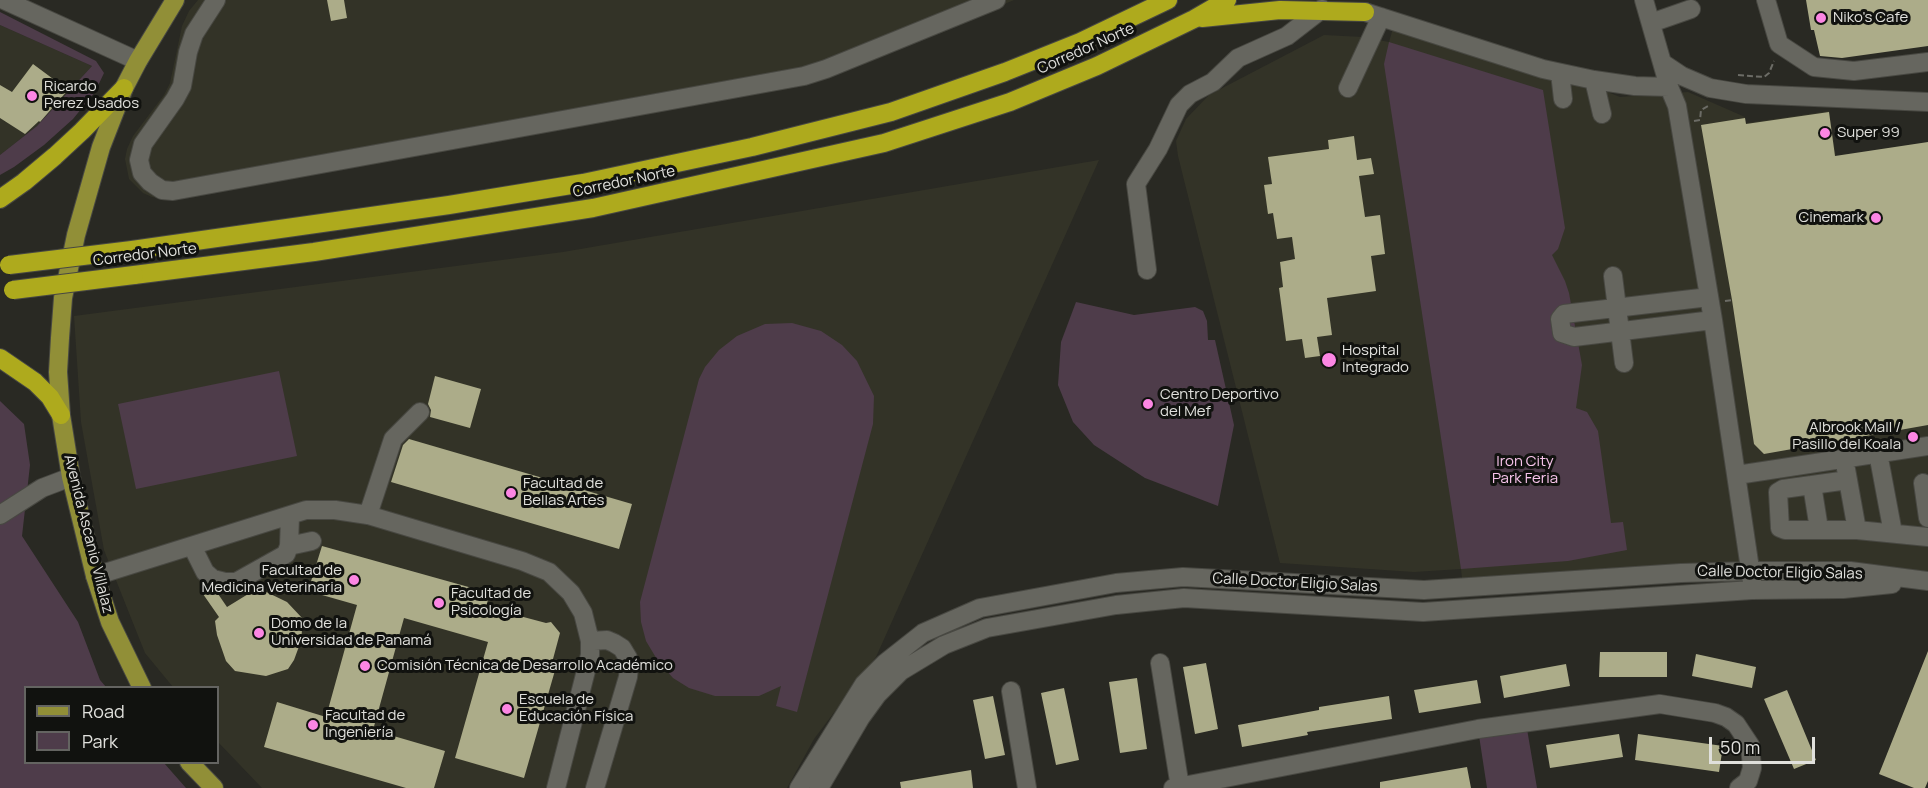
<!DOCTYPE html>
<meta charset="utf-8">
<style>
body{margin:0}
#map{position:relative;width:1928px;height:788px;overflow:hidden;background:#292923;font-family:Manrope,sans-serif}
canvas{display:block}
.legend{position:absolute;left:24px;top:686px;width:195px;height:78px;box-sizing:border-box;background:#11120f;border:2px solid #646461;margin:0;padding:8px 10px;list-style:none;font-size:18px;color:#e0e0dc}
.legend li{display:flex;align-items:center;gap:12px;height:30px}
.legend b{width:30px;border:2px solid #646461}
.scale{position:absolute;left:1709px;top:737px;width:106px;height:27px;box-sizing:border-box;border:3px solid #e0e0dc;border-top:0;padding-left:8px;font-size:18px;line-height:21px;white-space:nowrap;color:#e0e0dc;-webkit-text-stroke:4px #11120f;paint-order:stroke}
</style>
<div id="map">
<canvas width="1928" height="788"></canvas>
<ul class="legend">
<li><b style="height:8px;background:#918f37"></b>Road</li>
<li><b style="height:16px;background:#4e3c4a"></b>Park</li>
</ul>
<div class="scale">50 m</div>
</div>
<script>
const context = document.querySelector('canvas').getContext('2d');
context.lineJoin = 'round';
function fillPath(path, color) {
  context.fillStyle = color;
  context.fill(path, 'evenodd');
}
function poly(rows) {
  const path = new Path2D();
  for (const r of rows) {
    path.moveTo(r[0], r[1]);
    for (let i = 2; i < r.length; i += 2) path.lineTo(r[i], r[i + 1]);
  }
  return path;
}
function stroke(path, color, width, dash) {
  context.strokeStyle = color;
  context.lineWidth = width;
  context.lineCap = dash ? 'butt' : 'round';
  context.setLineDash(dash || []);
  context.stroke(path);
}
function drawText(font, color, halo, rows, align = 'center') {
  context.font = font + ' Manrope,sans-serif';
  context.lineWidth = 6;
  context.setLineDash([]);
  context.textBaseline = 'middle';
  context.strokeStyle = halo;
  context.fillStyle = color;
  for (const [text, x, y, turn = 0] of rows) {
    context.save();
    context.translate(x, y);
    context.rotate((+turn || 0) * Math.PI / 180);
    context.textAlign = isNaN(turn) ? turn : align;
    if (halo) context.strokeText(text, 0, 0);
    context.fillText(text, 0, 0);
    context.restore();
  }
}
fillPath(poly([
 [198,0,1014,0,868,61,162,199,152,197,143,193,129,179,125,159,127,149,133,136,164,95,170,83,182,26,189,11],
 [1395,21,1560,73,1620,97,1688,92,1745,117,1746,123,1829,111,1836,157,1928,143,1928,581,1850,571,1463,587,1461,569,1414,572,1280,563,1178,156,1176,141,1186,119,1209,95,1324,35,1363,37,1389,42],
 [0,25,92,66,37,126,0,155],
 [1099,160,876,657,814,739,787,788,262,788,218,742,218,688,173,687,145,653,104,550,81,422,74,316,563,252]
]), '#333327');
fillPath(poly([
 [0,12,96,61,104,73,95,92,73,119,44,145,14,167,0,175,0,155,37,126,92,66,0,25],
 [1389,42,1543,90,1565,228,1558,249,1552,255,1565,281,1569,293,1582,365,1576,408,1587,412,1598,431,1611,523,1623,522,1627,550,1568,561,1461,569,1384,64],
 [1076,302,1134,315,1195,307,1203,311,1207,321,1208,340,1215,340,1234,425,1218,506,1145,478,1094,445,1073,422,1058,385,1061,342],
 [792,323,821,331,842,345,857,361,874,396,873,424,797,712,776,706,781,686,759,696,715,696,689,688,673,678,658,661,646,641,641,622,640,602,699,379,705,367,719,350,737,336,765,324],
 [279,371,297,456,136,489,118,404],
 [0,401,24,424,30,465,22,536,78,622,100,680,106,687,26,688,26,762,164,763,186,788,0,788],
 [1526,723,1537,788,1487,788,1478,729]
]), '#4e3c4a');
fillPath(poly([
 [327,0,344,0,347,18,331,21],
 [1806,0,1928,0,1928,46,1842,58,1820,56,1814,30,1811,30],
 [33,64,68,90,40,122,39,121,25,134,0,118,0,85,12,92],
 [1829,112,1835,156,1928,142,1928,425,1764,454,1754,444,1732,300,1701,125,1745,118,1746,124],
 [1354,136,1357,160,1371,158,1374,174,1359,176,1365,217,1380,215,1385,254,1371,256,1376,291,1327,298,1332,335,1317,337,1320,356,1305,358,1302,339,1286,341,1279,288,1283,287,1280,262,1295,259,1292,237,1277,239,1273,213,1268,214,1264,185,1272,184,1268,157,1329,149,1328,140],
 [435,376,481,389,470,428,430,417,431,410,428,404],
 [409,439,632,504,619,549,391,482,403,445],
 [322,546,490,593,486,607,546,623,551,622,560,633,553,659,558,660,524,778,455,758,488,642,404,618,373,730,445,751,434,788,406,788,264,747,277,702,326,717,357,605,308,591],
 [258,588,287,602,303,619,301,641,294,660,288,669,266,676,235,671,226,661,217,635,215,621,219,617,203,594,210,590,216,591,227,607],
 [1928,651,1928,781,1925,788,1914,788,1879,774],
 [1600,652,1667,652,1667,677,1599,677],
 [1696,654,1756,667,1752,688,1692,676],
 [1206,663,1218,729,1195,734,1183,667],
 [1566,664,1570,686,1504,698,1500,676],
 [1137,678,1147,749,1120,753,1109,682],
 [1477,680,1481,703,1419,713,1414,690],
 [1064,688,1079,760,1056,765,1041,693],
 [1787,690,1816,760,1794,769,1764,699],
 [993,696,1005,755,985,759,973,700],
 [1389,696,1392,719,1307,732,1308,735,1242,747,1238,725,1319,710,1319,707],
 [1619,734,1623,757,1550,768,1546,745],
 [1638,734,1723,746,1719,772,1635,760],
 [1467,767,1471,788,1380,788,1380,782],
 [971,770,973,788,901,788,900,782]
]), '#acac89');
const minor = poly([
 [4,0,138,61],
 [216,0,194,34,188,52,182,86,175,99,143,144,139,160,142,173,150,182,162,190,173,191,804,76,826,69,996,0],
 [1644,0,1669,87,1677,106,1713,320,1752,582],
 [1766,0,1779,44,1814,67,1854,71,1928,62],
 [1365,12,1543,69,1594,80,1635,86,1669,87],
 [1651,23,1691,9],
 [1664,64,1682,76,1710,88,1746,94,1928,102],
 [1560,73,1563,99],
 [1594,80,1602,114],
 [1348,88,1381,17],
 [1147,270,1136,184,1158,149,1179,105,1190,94,1213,82,1238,58,1287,36,1322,9],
 [1613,276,1624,363],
 [1709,297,1564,314,1560,319,1562,333,1574,337,1713,320],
 [1878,453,1893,533],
 [1846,469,1857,530],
 [1737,475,1928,446],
 [1848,480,1783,489,1778,492,1780,528,1785,530,1857,530,1928,537],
 [1923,483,1928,518],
 [1812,485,1819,529],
 [0,515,42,488,71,477],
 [368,515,393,439,420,412],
 [192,546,205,572,213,579,225,582,236,582,286,554,289,546,290,516],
 [289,546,312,541],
 [95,576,306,510,335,510,368,515,522,561,549,572,571,593,583,613,590,641,590,655,556,788],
 [590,641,607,640,614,643,622,648,628,658,629,667,628,677,595,788],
 [1160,663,1180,787],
 [1011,691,1027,788],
 [799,788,864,684,885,663,923,633,980,608,1116,583,1183,577,1424,590,1681,573,1751,571,1850,571,1928,581],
 [819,788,861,717,877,695,901,671,944,645,987,628,1116,605,1184,598,1423,612,1752,590,1843,589,1892,584],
 [1173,788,1478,729,1660,704,1715,713,1726,717,1736,724,1750,745,1752,768,1748,781,1739,788]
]);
const major = poly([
 [142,688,110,622,95,576,71,477,61,415,58,372,60,338,63,298,76,235,101,147,124,88,138,61,175,0],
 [189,762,214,788]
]);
const highway = poly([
 [1202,18,1280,10,1365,12],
 [0,199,24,182,55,156,82,131,124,88],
 [132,250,449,205,583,183,752,147,891,112,1005,72,1080,42,1168,0],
 [134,275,314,252,593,208,884,143,1010,102,1097,66,1194,19,1227,0],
 [0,358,35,382,50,397,61,415]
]);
stroke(minor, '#484842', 20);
stroke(major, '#484842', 20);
stroke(highway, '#484842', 20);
stroke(poly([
 [1738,75,1764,77,1769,73,1774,61],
 [1694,121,1700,120,1701,110,1710,105],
 [1725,301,1732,300]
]), '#6c6c66', 2, [6, 3]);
stroke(minor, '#66665f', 18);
stroke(major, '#918f37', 18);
stroke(highway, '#aeaa1d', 18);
const highwayBridge = poly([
 [9,265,132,250],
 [13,290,134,275]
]);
stroke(highwayBridge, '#484842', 20, []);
stroke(highwayBridge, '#aeaa1d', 18);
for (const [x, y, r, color] of [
 [1821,18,6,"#fc86e3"],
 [32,96,6,"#fc86e3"],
 [1825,133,6,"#fc86e3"],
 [1876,218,6,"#fc86e3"],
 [1329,360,8,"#fc86e3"],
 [1148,404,6,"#fc86e3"],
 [1913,437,6,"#fc86e3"],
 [511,493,6,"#fc86e3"],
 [354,580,6,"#fc86e3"],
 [439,603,6,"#fc86e3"],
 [259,633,6,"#fc86e3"],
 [365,666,6,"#fc86e3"],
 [507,709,6,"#fc86e3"],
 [313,725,6,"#fc86e3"]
]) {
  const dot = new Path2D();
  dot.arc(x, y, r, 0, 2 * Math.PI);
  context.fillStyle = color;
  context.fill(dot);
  stroke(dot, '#11120f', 2);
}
drawText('15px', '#e0e0dc', '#11120f', [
 ["Niko's Cafe",1833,18],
 ["Ricardo",44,87],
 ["Perez Usados",44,104],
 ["Super 99",1837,133],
 ["Cinemark",1864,218,"right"],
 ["Hospital",1342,351],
 ["Integrado",1342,368],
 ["Centro Deportivo",1160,395],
 ["del Mef",1160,412],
 ["Albrook Mall /",1901,428,"right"],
 ["Pasillo del Koala",1901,445,"right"],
 ["Facultad de",523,484],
 ["Bellas Artes",523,501],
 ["Facultad de",342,571,"right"],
 ["Medicina Veterinaria",342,588,"right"],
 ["Facultad de",451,594],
 ["Psicología",451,611],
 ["Domo de la",271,624],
 ["Universidad de Panamá",271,641],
 ["Comisión Técnica de Desarrollo Académico",377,666],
 ["Escuela de",519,700],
 ["Educación Física",519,717],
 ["Facultad de",325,716],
 ["Ingeniería",325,733]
], 'left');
drawText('15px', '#e0e0dc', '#11120f', [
 ["Corredor Norte",1086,49,-24],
 ["Corredor Norte",624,182,-12],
 ["Corredor Norte",145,255,-7],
 ["Avenida Ascanio Villalaz",88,534,76],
 ["Calle Doctor Eligio Salas",1780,573,1],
 ["Calle Doctor Eligio Salas",1295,583,3]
]);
drawText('15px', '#f8c4eb', '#11120f', [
 ["Iron City",1525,462],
 ["Park Feria",1525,479]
]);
</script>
